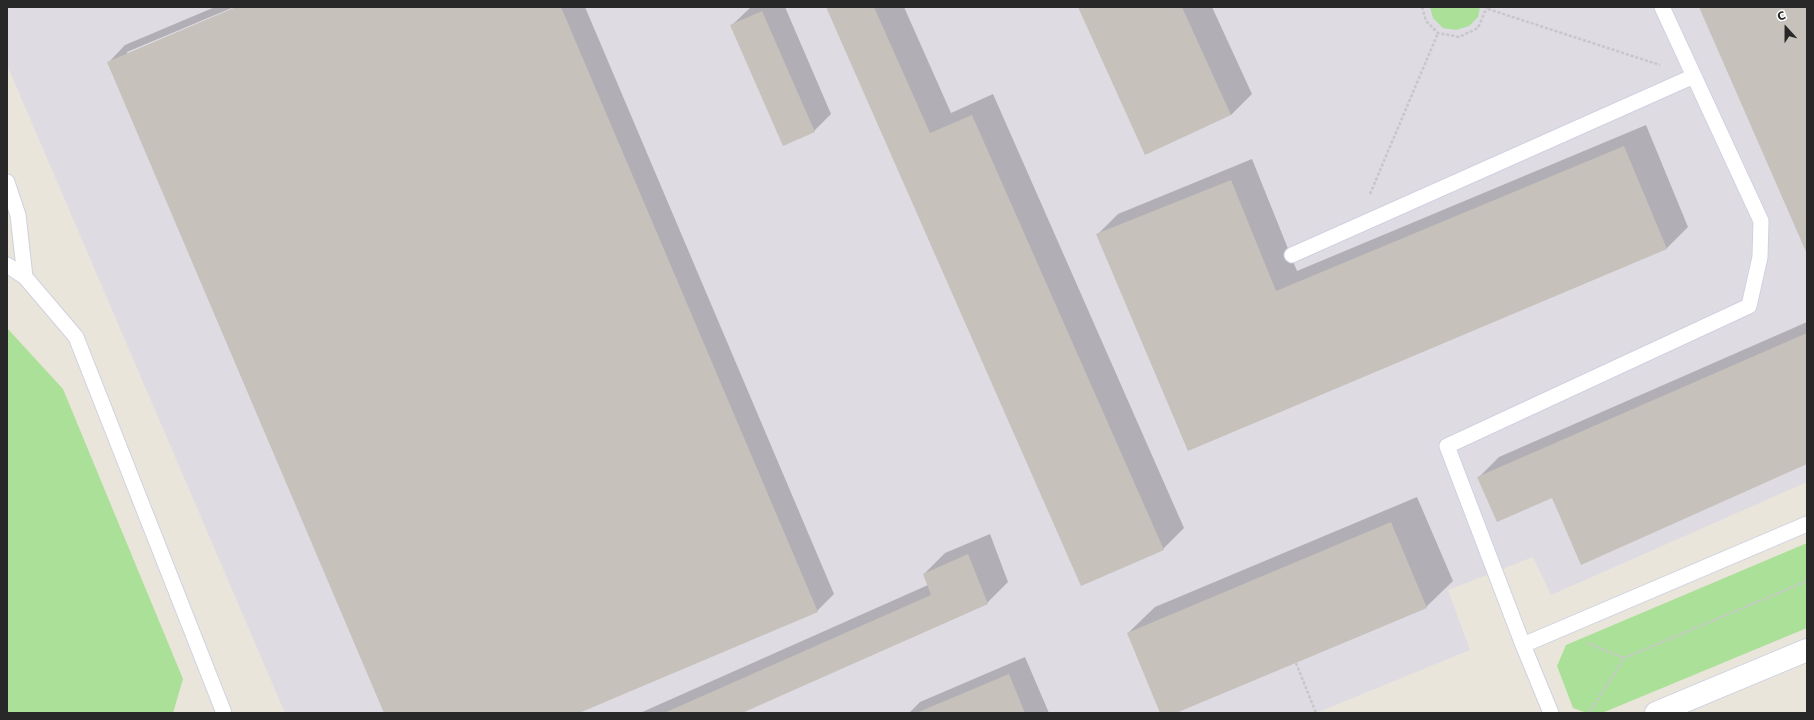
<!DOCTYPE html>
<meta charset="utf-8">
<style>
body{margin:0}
#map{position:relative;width:1814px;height:720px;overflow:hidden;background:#eae5da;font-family:"DejaVu Sans",sans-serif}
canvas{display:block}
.frame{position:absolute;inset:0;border:8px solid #282828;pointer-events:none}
.north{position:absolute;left:1766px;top:8px;width:40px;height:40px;-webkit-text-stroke:3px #fff;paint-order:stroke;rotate:339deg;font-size:11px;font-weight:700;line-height:16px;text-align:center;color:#282828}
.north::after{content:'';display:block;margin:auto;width:14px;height:18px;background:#282828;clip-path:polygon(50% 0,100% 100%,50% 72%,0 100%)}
</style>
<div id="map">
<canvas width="1814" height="720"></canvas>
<div class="frame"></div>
<div class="north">С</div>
</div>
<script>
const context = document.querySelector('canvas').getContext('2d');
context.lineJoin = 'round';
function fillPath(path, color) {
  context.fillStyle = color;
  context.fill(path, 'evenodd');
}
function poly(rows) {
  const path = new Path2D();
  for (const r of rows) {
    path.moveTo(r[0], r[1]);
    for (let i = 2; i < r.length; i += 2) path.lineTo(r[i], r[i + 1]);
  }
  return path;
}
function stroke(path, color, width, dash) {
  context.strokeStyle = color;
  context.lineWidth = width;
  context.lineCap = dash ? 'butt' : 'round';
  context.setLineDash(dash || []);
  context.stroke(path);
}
fillPath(poly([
 [7,7,1807,7,1807,482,1551,595,1533,557,1448,590,1470,650,1316,713,285,713,7,65]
]), '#dedbe3');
fillPath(poly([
 [1430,7,1480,7,1478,17,1469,26,1456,30,1443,28,1433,18],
 [7,328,63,389,183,679,173,713,7,713],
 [1807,543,1807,628,1602,713,1587,713,1573,708,1557,666,1566,645]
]), '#aae098');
fillPath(poly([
 [215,7,234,7,127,52,127,54,239,7,585,7,834,594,817,611,576,713,385,713,109,62,125,45],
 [751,7,785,7,831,114,814,131,732,25],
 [827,7,904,7,951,113,993,94,1184,528,1163,549],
 [1079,7,1212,7,1252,94,1231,115],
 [1646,125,1688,227,1667,248,1188,449,1097,235,1118,214,1252,159,1297,271],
 [1807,322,1807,463,1552,497,1478,478,1499,457],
 [1417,497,1453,581,1426,607,1173,713,1162,713,1128,633,1155,607],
 [990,534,1008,582,987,603,739,713,640,713,928,585,924,574,945,553],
 [1025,657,1049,713,909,713,920,702]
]), '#0003');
fillPath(poly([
 [236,7,561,7,818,612,579,713,384,713,107,62],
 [826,7,874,7,930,133,972,115,1164,550,1081,586],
 [1078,7,1182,7,1231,115,1145,155],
 [1699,7,1807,7,1807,254],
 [762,11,815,132,783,146,730,25],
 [1624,146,1667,249,1188,451,1096,234,1231,180,1276,291],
 [1807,333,1807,464,1581,565,1552,498,1497,522,1477,477],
 [1391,522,1427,608,1176,713,1160,713,1127,633],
 [968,554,988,604,742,713,664,713,931,595,923,574],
 [1009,674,1025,713,916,713]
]), '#c6c1ba');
const service = poly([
 [7,182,18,215,25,277],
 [1292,255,1694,76],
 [7,265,25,277,76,337,224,713],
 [1523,645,1447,446,1749,306,1760,257,1761,221,1662,7],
 [1551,713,1523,645,1807,524]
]);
const minor = poly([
 [1656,713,1807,650]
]);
stroke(service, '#cfd1e1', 17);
stroke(minor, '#cfd1e1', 24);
stroke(poly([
 [1422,7,1426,21,1438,33,1459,37,1478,28,1487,7],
 [1488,9,1660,65],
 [1370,194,1438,33],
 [1587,643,1624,658,1807,581],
 [1296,663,1316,713],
 [1589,713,1624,658]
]), '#c7c7c7', 2.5, [3, 2]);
stroke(service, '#fff', 15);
stroke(minor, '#fff', 22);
</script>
